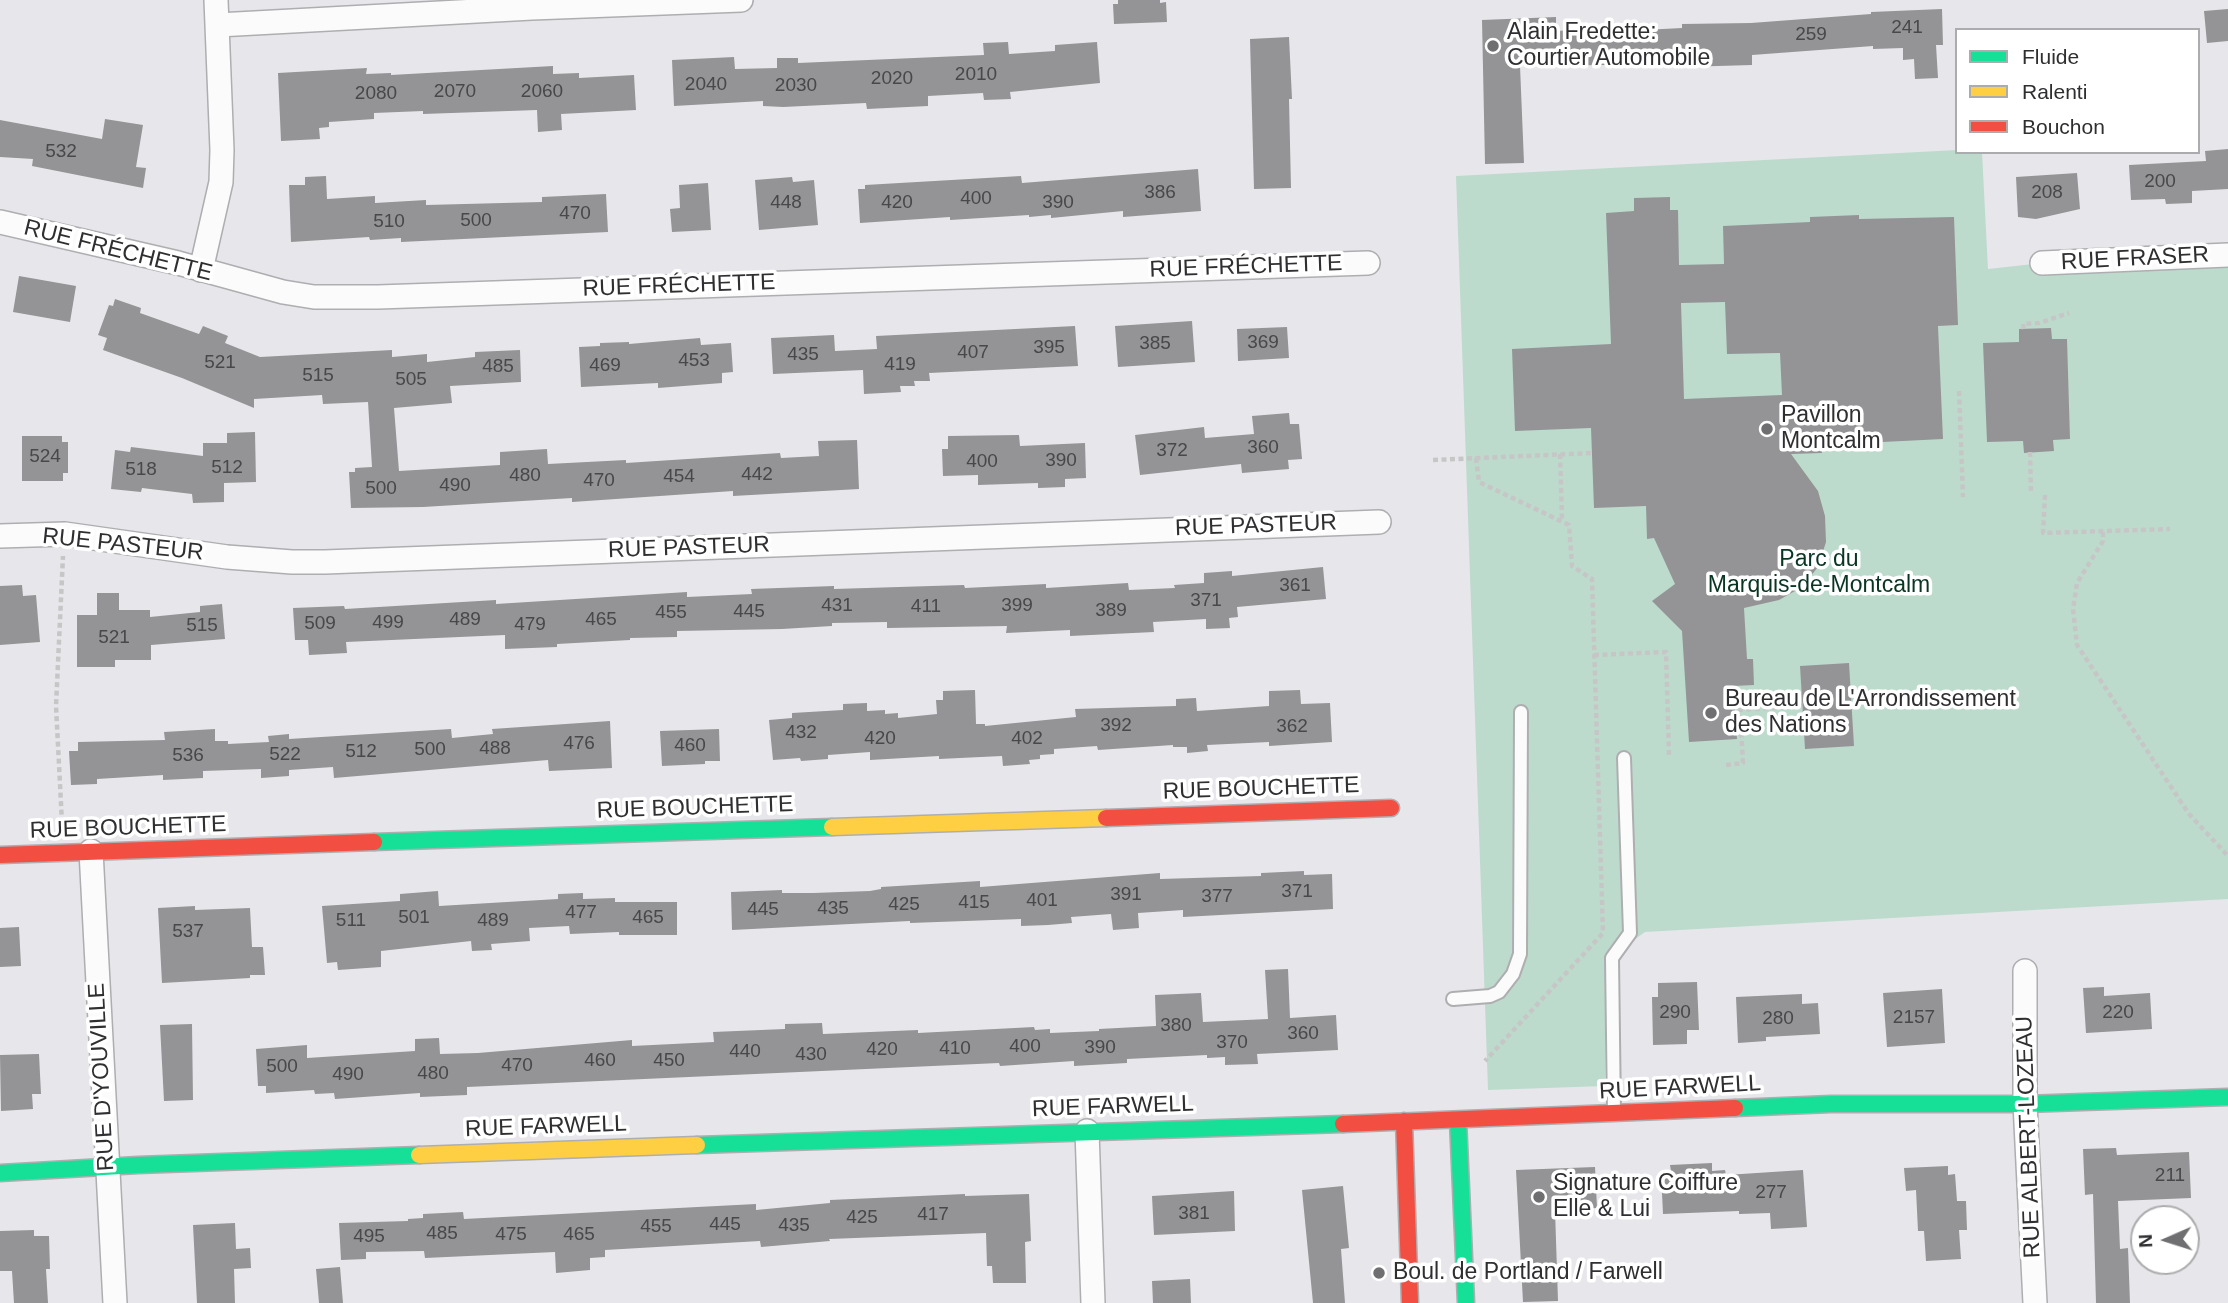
<!DOCTYPE html>
<meta charset="utf-8">
<style>
body{margin:0}
#map{position:relative;width:2228px;height:1303px;overflow:hidden;background:#e7e7eb;font-family:Arial,sans-serif}
canvas{display:block}
.legend{position:absolute;left:1955px;top:28px;width:245px;height:126px;box-sizing:border-box;background:#fff;border:2px solid #acabad;margin:0;padding:9px 12px;list-style:none;font-size:21px;color:#2f2e31}
.legend li{display:flex;align-items:center;gap:14px;height:35px}
.legend b{width:35px;border:2px solid #acabad}
.north{position:absolute;left:2130px;top:1205px;width:70px;height:70px;box-sizing:border-box;background:#fff;border:2px solid #acabad;border-radius:50%;rotate:267deg;font-size:19px;font-weight:700;line-height:28px;text-align:center;color:#2f2e31}
.north::after{content:'';display:block;margin:auto;width:24px;height:32px;background:#6f6f72;clip-path:polygon(50% 0,100% 100%,50% 72%,0 100%)}
</style>
<div id="map">
<canvas width="2228" height="1303"></canvas>
<ul class="legend">
<li><b style="height:9px;background:#16e098"></b>Fluide</li>
<li><b style="height:9px;background:#ffcf43"></b>Ralenti</li>
<li><b style="height:9px;background:#f24e42"></b>Bouchon</li>
</ul>
<div class="north">N</div>
</div>
<script>
const context = document.querySelector('canvas').getContext('2d');
context.lineJoin = 'round';
function fillPath(path, color) {
  context.fillStyle = color;
  context.fill(path, 'evenodd');
}
function poly(rows) {
  const path = new Path2D();
  for (const r of rows) {
    path.moveTo(r[0], r[1]);
    for (let i = 2; i < r.length; i += 2) path.lineTo(r[i], r[i + 1]);
  }
  return path;
}
function stroke(path, color, width, dash) {
  context.strokeStyle = color;
  context.lineWidth = width;
  context.lineCap = dash ? 'butt' : 'round';
  context.setLineDash(dash || []);
  context.stroke(path);
}
function drawText(font, color, halo, rows, align = 'center') {
  context.font = font + ' Arial,sans-serif';
  context.lineWidth = 7;
  context.setLineDash([]);
  context.textBaseline = 'middle';
  context.strokeStyle = halo;
  context.fillStyle = color;
  for (const [text, x, y, turn = 0] of rows) {
    context.save();
    context.translate(x, y);
    context.rotate((+turn || 0) * Math.PI / 180);
    context.textAlign = isNaN(turn) ? turn : align;
    if (halo) context.strokeText(text, 0, 0);
    context.fillText(text, 0, 0);
    context.restore();
  }
}
fillPath(poly([
 [1957,150,1957,152,1982,152,1988,269,2042,263,2228,256,2228,899,1645,932,1605,961,1605,1086,1488,1090,1456,176]
]), '#bddbcd');
fillPath(poly([
 [1118,0,1160,0,1160,3,1166,2,1167,22,1114,24,1113,4,1118,4],
 [1942,9,1943,45,1936,45,1938,78,1915,79,1914,59,1903,60,1903,48,1873,49,1873,46,1752,55,1752,65,1683,67,1683,60,1606,65,1520,66,1524,163,1485,164,1482,20,1556,17,1556,31,1605,28,1605,32,1682,28,1682,24,1751,23,1871,14,1871,12],
 [2228,9,2228,41,2207,43,2204,11],
 [1289,37,1292,99,1289,99,1291,188,1254,189,1250,39],
 [1008,42,1009,54,1055,51,1055,45,1097,42,1100,83,1010,92,1011,99,984,100,983,93,928,96,928,106,867,109,866,103,783,107,763,106,763,101,674,106,672,60,734,57,735,69,777,68,777,58,798,58,798,63,984,55,983,43],
 [553,66,553,74,579,73,579,78,634,75,636,110,561,114,562,130,538,132,537,110,423,114,423,111,374,113,374,119,329,122,329,127,319,128,320,139,281,141,278,73,367,68,366,74,391,73,391,75],
 [105,119,143,125,136,167,146,168,143,188,32,166,33,159,0,157,0,120,102,139],
 [2228,149,2228,189,2192,191,2192,203,2166,204,2165,199,2131,200,2129,165,2206,161,2205,151],
 [1198,169,1201,211,1123,217,1123,211,1051,218,1051,215,1029,217,1029,215,950,220,950,217,860,223,858,189,865,189,865,185,1021,176,1022,183],
 [2077,173,2080,209,2036,219,2018,217,2016,177],
 [326,176,327,199,375,196,375,203,426,200,426,205,542,202,542,197,606,194,608,232,401,242,401,238,370,240,369,237,291,242,289,185,305,185,305,177],
 [792,177,793,182,814,180,818,225,759,230,755,180],
 [708,183,711,230,672,232,670,209,680,208,679,185],
 [1670,197,1670,210,1678,210,1679,265,1724,264,1723,226,1810,222,1810,217,1859,215,1859,219,1954,217,1958,325,1938,326,1943,439,1822,445,1822,453,1791,454,1818,491,1825,516,1826,542,1818,567,1802,587,1779,600,1744,608,1747,659,1753,659,1754,685,1733,686,1737,739,1689,742,1682,631,1652,601,1675,584,1654,538,1647,539,1646,506,1594,508,1591,428,1515,431,1512,349,1611,344,1606,213,1634,211,1634,198],
 [1725,302,1727,354,1780,353,1782,395,1684,399,1681,303],
 [19,276,76,286,70,322,13,312],
 [115,299,141,308,140,313,199,334,203,326,228,336,225,343,260,357,392,350,392,357,427,354,427,362,475,357,475,352,520,350,521,382,450,386,452,403,394,408,399,471,500,465,500,452,547,449,548,464,626,460,626,463,780,453,781,458,819,456,818,441,857,440,859,489,733,496,733,491,572,502,572,498,423,507,351,508,349,472,355,472,355,468,372,467,368,402,323,404,322,395,254,399,254,408,182,378,103,350,107,338,98,335,109,305,113,306],
 [1192,321,1195,362,1118,367,1115,326],
 [1075,326,1078,366,929,373,930,381,914,381,915,386,900,386,901,392,864,394,863,370,773,374,771,338,834,335,835,351,877,349,876,336],
 [1287,327,1289,358,1238,361,1237,329],
 [2051,328,2052,339,2067,339,2070,439,2053,440,2054,451,2024,453,2023,441,1987,442,1983,343,2019,342,2019,329],
 [700,338,701,345,731,343,733,372,722,373,722,383,658,388,658,383,581,387,579,347,600,346,600,343,629,342,629,344],
 [1289,413,1290,424,1299,424,1302,459,1288,460,1289,469,1242,473,1241,464,1140,475,1135,435,1204,427,1205,438,1254,434,1252,416],
 [255,432,256,482,224,483,224,502,193,503,192,494,142,488,141,492,111,489,115,450,130,452,131,447,203,456,203,443,227,443,227,433],
 [1019,435,1020,446,1085,443,1086,478,1065,479,1065,487,1038,488,1038,483,978,485,978,475,943,476,942,449,948,449,948,436],
 [22,436,62,436,62,442,68,442,68,473,63,473,63,481,22,481],
 [1323,567,1326,599,1237,607,1238,617,1229,618,1230,628,1206,629,1206,619,1153,622,1154,632,1070,636,1070,630,1006,633,1007,626,887,628,887,622,832,623,832,626,782,629,677,631,677,637,630,638,630,640,557,644,557,647,505,649,505,635,346,642,347,653,309,655,308,640,295,640,293,608,344,606,345,609,496,600,496,604,687,592,687,597,752,594,751,589,834,586,834,589,964,585,965,588,1046,584,1046,588,1128,583,1129,590,1175,588,1174,585,1204,583,1204,573,1232,571,1232,576],
 [22,585,23,596,36,595,40,642,0,645,0,586],
 [97,593,119,593,119,610,150,610,150,617,200,612,200,606,222,604,225,639,151,645,151,660,115,660,115,667,77,667,77,615,97,615],
 [1849,663,1854,746,1805,749,1800,666],
 [975,690,976,724,985,724,985,726,1076,717,1075,709,1176,706,1176,699,1196,698,1197,711,1269,706,1269,691,1300,690,1301,704,1330,703,1332,742,1269,746,1269,742,1207,745,1208,751,1187,753,1187,747,1173,747,1173,745,1098,750,1097,746,1054,749,1054,754,1040,755,1040,759,1029,760,1030,764,1003,766,1002,756,939,759,939,756,870,760,870,752,828,755,828,759,801,761,800,758,773,760,769,720,792,718,792,713,843,710,843,704,867,703,867,711,885,710,885,714,898,713,898,718,937,714,936,700,943,700,943,691],
 [610,721,612,768,549,771,548,760,334,778,333,767,289,770,289,776,261,778,261,769,203,771,203,778,163,780,163,775,97,779,97,784,71,785,69,751,78,751,78,742,165,740,164,732,215,729,215,741,228,741,228,744,269,742,268,736,289,734,289,739,451,729,452,738,493,734,492,729],
 [719,729,720,761,705,761,705,764,662,766,660,731],
 [1304,871,1304,875,1332,874,1333,909,1183,917,1183,910,1138,913,1139,928,1113,930,1111,914,1071,917,1072,923,1048,925,1021,926,1021,919,910,923,910,921,732,930,731,892,782,890,782,893,813,893,870,891,881,889,881,887,980,881,980,887,1160,873,1160,879,1261,876,1261,873],
 [438,891,439,906,558,899,558,894,583,893,583,899,615,898,615,902,677,902,677,935,619,935,619,932,570,934,569,926,529,928,530,941,491,944,492,950,472,951,471,941,381,951,381,967,338,970,337,962,327,963,322,906,400,901,400,894],
 [195,906,195,910,250,908,252,947,263,947,265,975,250,975,250,978,162,983,158,908],
 [19,927,21,966,0,967,0,928],
 [1288,969,1290,1018,1336,1015,1338,1050,1257,1054,1258,1064,1225,1065,1225,1057,1207,1058,1207,1055,1127,1059,1127,1063,1074,1066,1074,1061,1000,1066,999,1063,467,1087,467,1095,420,1097,420,1093,335,1099,334,1093,315,1094,314,1090,266,1093,266,1086,258,1086,256,1049,307,1045,307,1058,415,1051,415,1039,439,1038,440,1054,478,1053,632,1040,632,1046,714,1042,713,1032,785,1029,785,1024,822,1023,823,1034,918,1030,918,1033,1034,1027,1035,1030,1050,1029,1050,1033,1099,1031,1099,1029,1156,1026,1155,995,1201,993,1203,1022,1268,1019,1265,970],
 [1697,982,1699,1030,1687,1030,1687,1044,1653,1045,1652,997,1658,997,1658,983],
 [2104,987,2104,996,2150,993,2152,1029,2086,1033,2083,988],
 [1942,989,1945,1043,1887,1047,1883,993],
 [1802,994,1802,1004,1818,1003,1820,1034,1766,1037,1766,1041,1738,1043,1736,997],
 [192,1024,193,1100,164,1101,160,1025],
 [39,1054,41,1094,32,1094,33,1109,1,1111,0,1055],
 [2116,1148,2117,1155,2189,1152,2191,1198,2118,1201,2120,1249,2128,1248,2130,1303,2096,1303,2093,1194,2085,1195,2083,1149],
 [1712,1163,1712,1171,1725,1170,1726,1175,1803,1170,1807,1227,1771,1229,1770,1213,1739,1214,1739,1211,1663,1214,1661,1172,1671,1171,1670,1165],
 [1948,1166,1948,1175,1955,1174,1957,1201,1966,1201,1967,1230,1959,1230,1961,1259,1926,1261,1924,1231,1918,1231,1916,1190,1906,1191,1904,1168],
 [1595,1167,1597,1208,1555,1210,1558,1301,1523,1302,1516,1170],
 [1343,1186,1349,1248,1341,1249,1345,1303,1313,1303,1302,1190],
 [1234,1191,1235,1231,1154,1235,1152,1196],
 [965,1194,965,1196,1029,1194,1031,1241,1025,1242,1026,1283,993,1283,992,1266,987,1266,986,1233,829,1239,830,1241,761,1247,760,1241,605,1250,605,1257,590,1258,590,1270,556,1273,555,1252,425,1258,424,1251,366,1252,366,1259,341,1260,339,1223,408,1221,408,1219,423,1218,423,1214,463,1212,464,1219,756,1204,756,1210,830,1203,830,1200],
 [235,1223,236,1249,250,1248,251,1268,234,1269,235,1303,197,1303,193,1225],
 [34,1230,34,1236,49,1236,50,1269,46,1269,48,1303,14,1303,12,1271,0,1271,0,1231],
 [340,1267,343,1303,319,1303,316,1269],
 [1190,1279,1191,1303,1153,1303,1152,1281]
]), '#949496');
const lane = poly([
 [1453,999,1490,996,1499,992,1513,974,1520,954,1521,712],
 [1614,1113,1612,958,1630,933,1624,758]
]);
const street = poly([
 [218,25,532,8,741,0],
 [0,222,178,263,283,292,314,297,378,297,1368,263],
 [2042,263,2228,255],
 [201,270,221,182,222,150,216,0],
 [0,536,65,534,227,557,292,562,325,562,1379,522],
 [91,851,115,1303],
 [2025,971,2025,1104,2035,1303],
 [1087,1131,1093,1303]
]);
const fast = poly([
 [374,842,832,827],
 [1735,1108,1831,1104,2025,1104,2228,1097],
 [1458,1120,1466,1303],
 [697,1145,1343,1124],
 [0,1173,138,1165,419,1155]
]);
const slow = poly([
 [832,827,1106,818],
 [419,1155,697,1145]
]);
const jam = poly([
 [1106,818,1391,808],
 [0,855,374,842],
 [1404,1121,1410,1303],
 [1343,1124,1735,1108]
]);
stroke(lane, '#aeaeb1', 16);
stroke(street, '#aeaeb1', 26);
stroke(fast, '#aeaeb1', 19);
stroke(slow, '#aeaeb1', 19);
stroke(jam, '#aeaeb1', 19);
stroke(poly([
 [2024,329,2023,324,2039,323,2069,313],
 [1959,391,1963,497],
 [2030,452,2031,494],
 [1560,454,1562,521],
 [1476,458,1479,482,1569,525,1572,566,1592,579,1603,933,1485,1061],
 [1433,460,1592,453],
 [2045,495,2043,533,2170,529],
 [2103,532,2103,541,2077,583,2073,609,2077,645,2189,814,2228,856],
 [1594,655,1666,652,1669,756],
 [1726,765,1743,763,1740,710,1803,706],
 [62,823,56,706,63,556]
]), '#c6c6c7', 4.5, [5, 3.5]);
stroke(lane, '#fbfbfc', 12);
stroke(street, '#fbfbfc', 23);
stroke(fast, '#16e098', 16);
stroke(slow, '#ffcf43', 16);
stroke(jam, '#f24e42', 16);
for (const [x, y, r, color] of [
 [1493,46,7,"#6f6f72"],
 [1767,429,7,"#6f6f72"],
 [1711,713,7,"#6f6f72"],
 [1539,1197,7,"#6f6f72"],
 [1379,1273,7,"#6f6f72"]
]) {
  const dot = new Path2D();
  dot.arc(x, y, r, 0, 2 * Math.PI);
  context.fillStyle = color;
  context.fill(dot);
  stroke(dot, '#fff', 2.5);
}
drawText('19px', '#48484a', null, [
 ["241",1907,28],
 ["259",1811,35],
 ["2010",976,75],
 ["2020",892,79],
 ["2040",706,85],
 ["2030",796,86],
 ["2070",455,92],
 ["2060",542,92],
 ["2080",376,94],
 ["532",61,152],
 ["200",2160,182],
 ["386",1160,193],
 ["208",2047,193],
 ["400",976,199],
 ["448",786,203],
 ["420",897,203],
 ["390",1058,203],
 ["470",575,214],
 ["500",476,221],
 ["510",389,222],
 ["369",1263,343],
 ["385",1155,344],
 ["395",1049,348],
 ["407",973,353],
 ["435",803,355],
 ["453",694,361],
 ["521",220,363],
 ["419",900,365],
 ["469",605,366],
 ["485",498,367],
 ["515",318,376],
 ["505",411,380],
 ["360",1263,448],
 ["372",1172,451],
 ["524",45,457],
 ["390",1061,461],
 ["400",982,462],
 ["512",227,468],
 ["518",141,470],
 ["442",757,475],
 ["480",525,476],
 ["454",679,477],
 ["470",599,481],
 ["490",455,486],
 ["500",381,489],
 ["361",1295,586],
 ["371",1206,601],
 ["431",837,606],
 ["399",1017,606],
 ["411",926,607],
 ["389",1111,611],
 ["445",749,612],
 ["455",671,613],
 ["489",465,620],
 ["465",601,620],
 ["499",388,623],
 ["509",320,624],
 ["479",530,625],
 ["515",202,626],
 ["521",114,638],
 ["392",1116,726],
 ["362",1292,727],
 ["432",801,733],
 ["420",880,739],
 ["402",1027,739],
 ["476",579,744],
 ["460",690,746],
 ["488",495,749],
 ["500",430,750],
 ["512",361,752],
 ["522",285,755],
 ["536",188,756],
 ["371",1297,892],
 ["391",1126,895],
 ["377",1217,897],
 ["401",1042,901],
 ["415",974,903],
 ["425",904,905],
 ["435",833,909],
 ["445",763,910],
 ["477",581,913],
 ["501",414,918],
 ["465",648,918],
 ["511",351,921],
 ["489",493,921],
 ["537",188,932],
 ["290",1675,1013],
 ["220",2118,1013],
 ["2157",1914,1018],
 ["280",1778,1019],
 ["380",1176,1026],
 ["360",1303,1034],
 ["370",1232,1043],
 ["400",1025,1047],
 ["390",1100,1048],
 ["410",955,1049],
 ["420",882,1050],
 ["440",745,1052],
 ["430",811,1055],
 ["460",600,1061],
 ["450",669,1061],
 ["470",517,1066],
 ["500",282,1067],
 ["480",433,1074],
 ["490",348,1075],
 ["211",2170,1176],
 ["277",1771,1193],
 ["381",1194,1214],
 ["417",933,1215],
 ["425",862,1218],
 ["445",725,1225],
 ["435",794,1226],
 ["455",656,1227],
 ["485",442,1234],
 ["475",511,1235],
 ["465",579,1235],
 ["495",369,1237]
]);
drawText('23px', '#2f2e31', '#fff', [
 ["Alain Fredette:",1507,33],
 ["Courtier Automobile",1507,59],
 ["Pavillon",1781,416],
 ["Montcalm",1781,442],
 ["Bureau de L'Arrondissement",1725,700],
 ["des Nations",1725,726],
 ["Signature Coiffure",1553,1184],
 ["Elle & Lui",1553,1210],
 ["Boul. de Portland / Farwell",1393,1273]
], 'left');
drawText('23px', '#2f2e31', '#fff', [
 ["RUE FRÉCHETTE",118,251,14],
 ["RUE FRASER",2135,259,-3],
 ["RUE FRÉCHETTE",1246,267,-2],
 ["RUE FRÉCHETTE",679,286,-2],
 ["RUE PASTEUR",1256,526,-2],
 ["RUE PASTEUR",123,545,6],
 ["RUE PASTEUR",689,548,-2],
 ["RUE BOUCHETTE",1261,789,-2],
 ["RUE BOUCHETTE",695,808,-2],
 ["RUE BOUCHETTE",128,828,-2],
 ["RUE D'YOUVILLE",102,1077,-93],
 ["RUE FARWELL",1680,1088,-3],
 ["RUE FARWELL",1113,1107,-2],
 ["RUE FARWELL",546,1127,-2],
 ["RUE ALBERT-LOZEAU",2029,1137,-92]
]);
drawText('23px', '#093523', '#fff', [
 ["Parc du",1819,560],
 ["Marquis-de-Montcalm",1819,586]
]);
</script>
